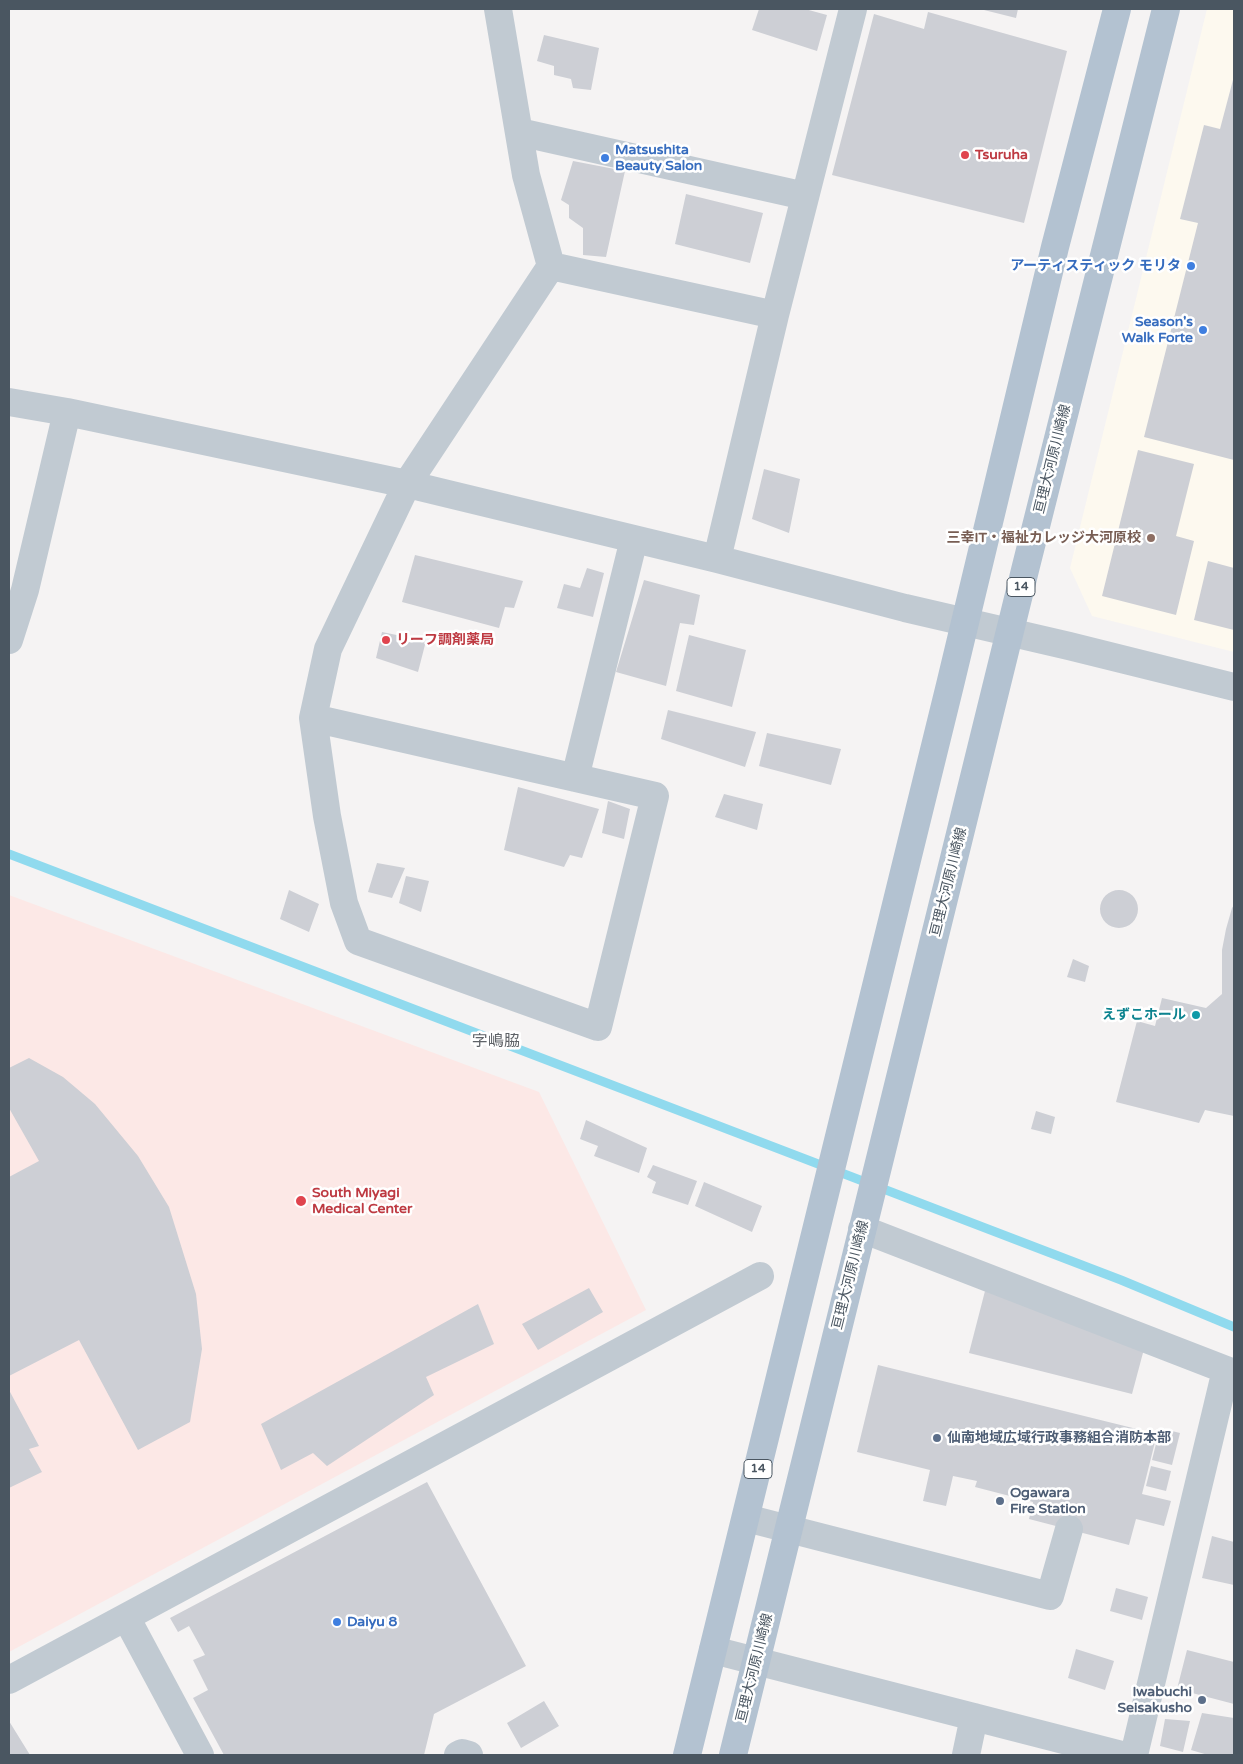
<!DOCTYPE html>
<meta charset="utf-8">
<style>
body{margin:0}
#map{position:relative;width:1243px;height:1764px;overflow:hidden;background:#f5f3f3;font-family:"Varela Round",sans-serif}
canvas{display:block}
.frame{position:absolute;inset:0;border:10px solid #4a5661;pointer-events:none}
</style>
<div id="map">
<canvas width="1243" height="1764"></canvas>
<div class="frame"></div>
</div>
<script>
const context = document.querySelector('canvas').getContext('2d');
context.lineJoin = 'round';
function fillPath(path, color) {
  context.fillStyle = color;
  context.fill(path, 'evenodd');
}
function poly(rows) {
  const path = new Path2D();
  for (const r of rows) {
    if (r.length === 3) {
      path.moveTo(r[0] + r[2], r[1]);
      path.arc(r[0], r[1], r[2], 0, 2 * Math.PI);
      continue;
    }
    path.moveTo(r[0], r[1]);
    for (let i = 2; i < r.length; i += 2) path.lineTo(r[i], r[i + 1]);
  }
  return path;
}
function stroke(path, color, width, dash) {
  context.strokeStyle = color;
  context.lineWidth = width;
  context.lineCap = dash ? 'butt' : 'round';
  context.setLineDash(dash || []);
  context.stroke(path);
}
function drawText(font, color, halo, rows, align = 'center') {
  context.font = font + ' "Varela Round","Noto Sans JP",sans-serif';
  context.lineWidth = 5;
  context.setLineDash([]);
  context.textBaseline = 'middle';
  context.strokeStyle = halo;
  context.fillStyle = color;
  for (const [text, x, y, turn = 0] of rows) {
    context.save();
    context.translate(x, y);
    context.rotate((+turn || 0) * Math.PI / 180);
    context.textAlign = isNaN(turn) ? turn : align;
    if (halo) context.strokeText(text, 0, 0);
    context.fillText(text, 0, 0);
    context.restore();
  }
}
fillPath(poly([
 [1207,9,1234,9,1234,652,1092,616,1070,568]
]), '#fdf9ef');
fillPath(poly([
 [9,895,539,1092,646,1310,9,1652]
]), '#fce8e6');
stroke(poly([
 [9,854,1121,1280,1234,1327]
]), '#90daee', 9);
fillPath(poly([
 [759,9,805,9,827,15,817,51,752,30],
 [980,9,1018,9,1016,18],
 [928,12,1067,51,1024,223,832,175,874,14,924,29],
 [544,35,599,48,591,90,573,88,571,79,554,75,554,66,537,61],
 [1234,76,1234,460,1144,437,1198,223,1180,219,1204,125,1220,129],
 [573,161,625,171,606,257,583,255,583,228,569,218,569,205,561,200],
 [686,194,763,213,750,263,675,244],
 [1138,450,1194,464,1176,536,1194,541,1176,615,1102,596],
 [764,469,800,479,789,533,752,519],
 [415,555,523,581,514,608,505,607,499,628,402,602],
 [1208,561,1234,568,1234,630,1194,620],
 [587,568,604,573,593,617,557,608,564,584,580,588],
 [644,580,700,595,694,625,680,623,666,686,616,672],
 [382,632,426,641,418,672,376,658],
 [689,635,746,650,732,707,676,691],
 [668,710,756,732,745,767,661,739],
 [767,733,841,749,831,785,759,766],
 [518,787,599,809,582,858,570,855,564,867,504,850],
 [724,794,763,804,757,830,715,817],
 [608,801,630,809,624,839,602,833],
 [377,863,405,868,392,898,368,892],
 [406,876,429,881,421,912,399,903],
 [1119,909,19],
 [289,890,319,904,309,932,280,919],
 [1234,905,1234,1116,1205,1110,1199,1123,1116,1102,1137,1021,1155,1026,1162,998,1206,1008,1222,994,1222,950,1226,929,1232,908],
 [1073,959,1089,966,1085,982,1067,977],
 [29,1058,63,1077,95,1104,138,1156,169,1207,196,1294,202,1349,190,1422,138,1450,79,1340,9,1376,9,1177,39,1161,9,1108,9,1068],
 [1036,1111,1055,1117,1051,1134,1031,1129],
 [586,1120,647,1148,639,1173,594,1156,598,1146,580,1139],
 [653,1165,697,1181,688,1205,652,1193,656,1182,647,1177],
 [704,1182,762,1206,752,1232,695,1206],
 [589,1288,603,1312,538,1350,522,1324],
 [985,1291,1144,1349,1132,1394,969,1353],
 [478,1304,494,1344,426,1377,434,1395,327,1466,313,1453,281,1470,261,1424],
 [878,1365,1157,1434,1142,1494,1171,1501,1164,1526,1136,1519,1129,1545,1029,1519,1033,1502,975,1487,977,1481,953,1476,946,1506,923,1501,930,1470,857,1452],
 [9,1390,39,1446,29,1449,42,1472,9,1488],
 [1160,1428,1180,1433,1172,1465,1152,1460],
 [1151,1466,1171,1471,1166,1491,1146,1486],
 [427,1482,526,1666,434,1714,424,1755,224,1755,193,1698,208,1690,193,1660,205,1655,189,1626,178,1632,170,1618],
 [1212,1536,1234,1542,1234,1585,1202,1578],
 [1116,1588,1148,1597,1142,1620,1110,1611],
 [1076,1649,1114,1661,1105,1690,1068,1678],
 [1187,1650,1234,1662,1234,1704,1177,1689],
 [544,1701,559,1726,521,1748,507,1723],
 [1202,1713,1234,1718,1234,1755,1208,1755,1191,1750],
 [1165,1719,1190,1721,1183,1752,1160,1746],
 [9,1721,30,1755,9,1755]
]), '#cdcfd5');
stroke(poly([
 [519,132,805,196],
 [551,266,775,315],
 [9,402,67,412],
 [717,559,775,315,853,9],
 [9,640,25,590,67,412,407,484,717,559,905,608,1069,646,1234,687],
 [313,718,655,796,598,1027,358,941,344,903,327,816,313,718,328,649,407,484,551,266,526,175,498,9],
 [575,778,634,539],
 [862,1229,1234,1373],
 [746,1518,1050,1596,1069,1529],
 [126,1617,200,1755],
 [713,1650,1122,1755],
 [9,1680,760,1276],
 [458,1755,462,1753,469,1755],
 [966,1755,974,1717],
 [1134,1755,1226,1370]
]), '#c1cad2', 28);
stroke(poly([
 [687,1755,950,685,1055,247,1117,9],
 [733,1755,1026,566,1166,9]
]), '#b3c2d1', 28);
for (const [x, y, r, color] of [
 [965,155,5,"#e0444e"],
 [605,158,5,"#3f7fe0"],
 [1191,266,5,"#3f7fe0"],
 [1203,330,5,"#3f7fe0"],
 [1151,538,5,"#8d6e63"],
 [386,640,5,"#e0444e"],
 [1196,1015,5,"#0f9aa8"],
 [301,1201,6,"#e0444e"],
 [937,1438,5,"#5c6f8a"],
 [1000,1501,5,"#5c6f8a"],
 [337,1622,5,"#3f7fe0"],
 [1202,1700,5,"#5c6f8a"]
]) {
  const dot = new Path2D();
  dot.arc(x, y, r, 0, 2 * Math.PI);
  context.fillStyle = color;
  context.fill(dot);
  stroke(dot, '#fff', 2);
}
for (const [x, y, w] of [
 [1021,587,28],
 [758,1469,28]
]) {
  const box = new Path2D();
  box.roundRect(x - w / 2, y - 9.5, w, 19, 4);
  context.fillStyle = '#fff';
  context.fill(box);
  stroke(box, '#4a5661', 1);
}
drawText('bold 12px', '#4a5661', null, [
 ["14",1021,587],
 ["14",758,1469]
]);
drawText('bold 14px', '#366cbe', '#fff', [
 ["Matsushita",615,150],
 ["Beauty Salon",615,166],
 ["アーティスティック モリタ",1181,266,"right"],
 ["Season's",1193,322,"right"],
 ["Walk Forte",1193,338,"right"],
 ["Daiyu 8",347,1622]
], 'left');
drawText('bold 14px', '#be3a42', '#fff', [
 ["Tsuruha",975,155],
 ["リーフ調剤薬局",396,640],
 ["South Miyagi",312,1193],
 ["Medical Center",312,1209]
], 'left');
drawText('14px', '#4a5661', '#fff', [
 ["亘理大河原川崎線",1053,459,-76],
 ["亘理大河原川崎線",949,882,-76],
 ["亘理大河原川崎線",851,1275,-76],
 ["亘理大河原川崎線",755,1668,-76]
]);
drawText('bold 14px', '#785e54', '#fff', [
 ["三幸IT・福祉カレッジ大河原校",1141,538]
], 'right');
drawText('bold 14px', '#0d838f', '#fff', [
 ["えずこホール",1186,1015]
], 'right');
drawText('bold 14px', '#4e5e75', '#fff', [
 ["仙南地域広域行政事務組合消防本部",947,1438],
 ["Ogawara",1010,1493],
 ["Fire Station",1010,1509],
 ["Iwabuchi",1192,1692,"right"],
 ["Seisakusho",1192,1708,"right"]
], 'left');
drawText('16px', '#5f6368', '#fff', [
 ["字嶋脇",496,1042]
]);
</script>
